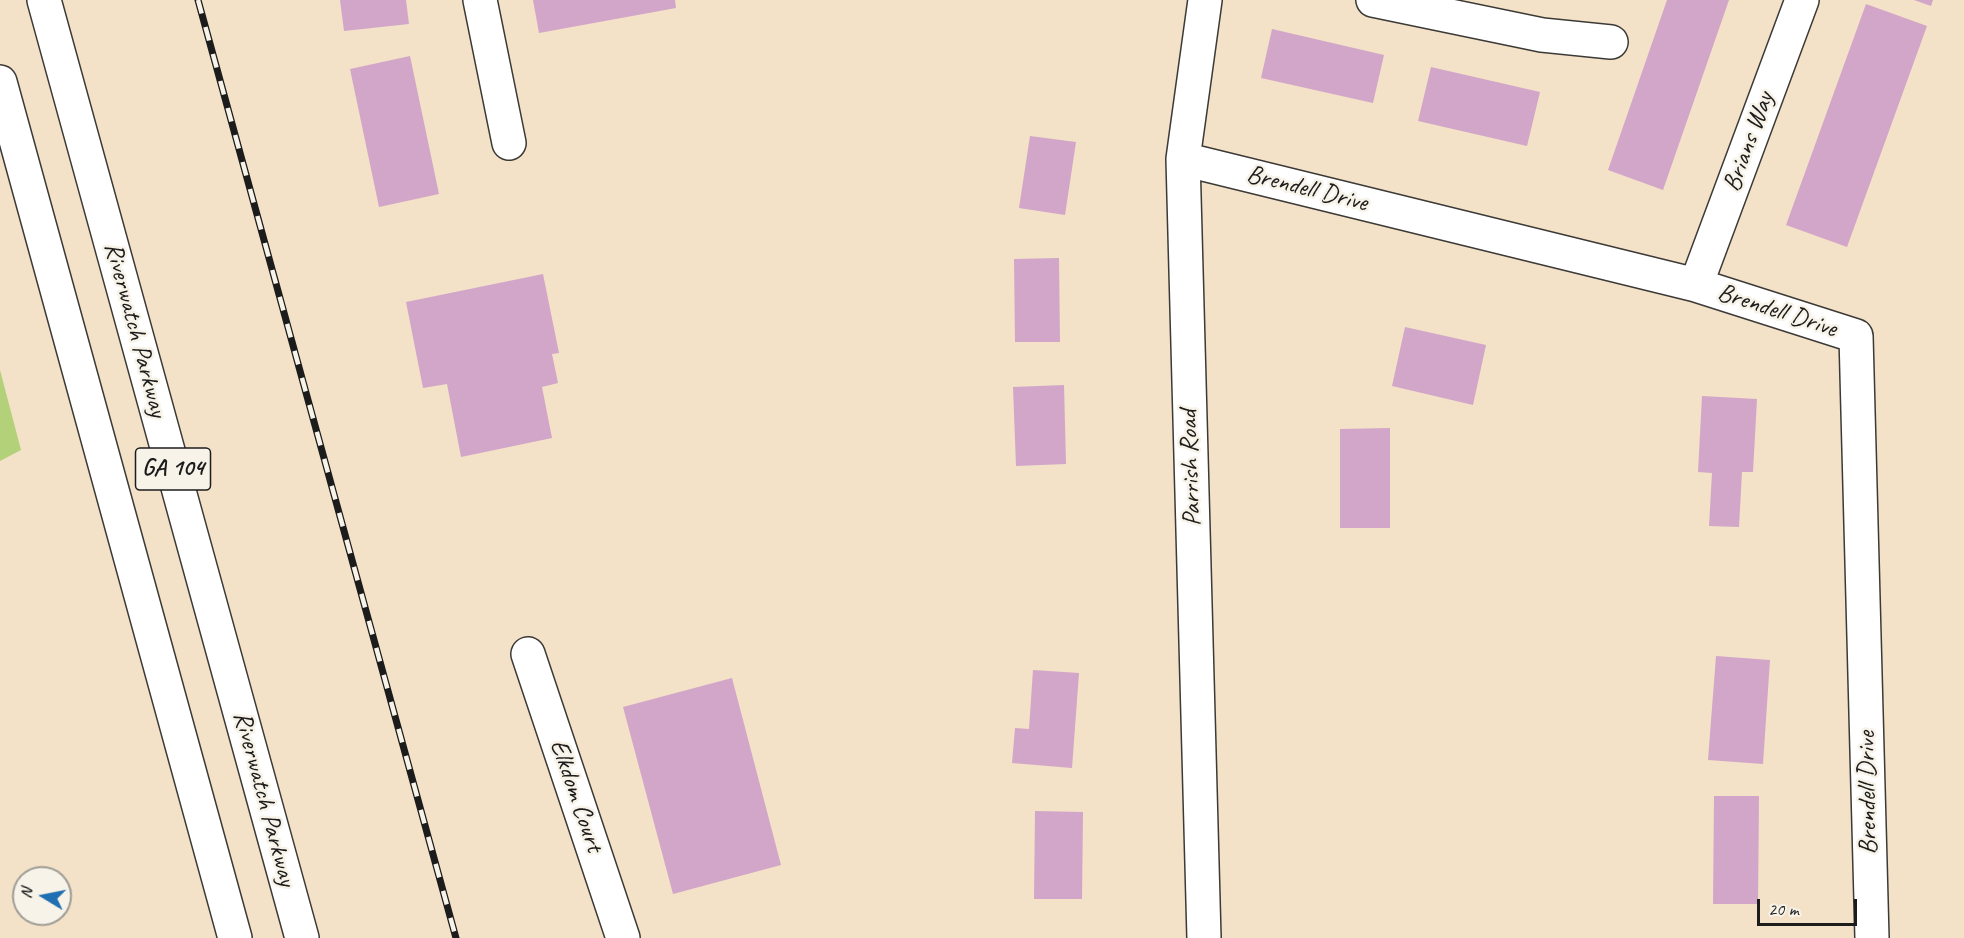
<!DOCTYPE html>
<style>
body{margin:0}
#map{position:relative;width:1964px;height:938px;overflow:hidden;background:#f3e1c8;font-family:Caveat,sans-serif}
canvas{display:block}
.north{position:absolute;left:12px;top:866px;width:60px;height:60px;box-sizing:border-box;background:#f7f3e8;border:2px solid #9f9d96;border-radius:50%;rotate:280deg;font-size:16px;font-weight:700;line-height:24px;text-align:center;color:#1c1c1c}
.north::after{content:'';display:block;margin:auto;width:21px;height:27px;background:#1f6fb2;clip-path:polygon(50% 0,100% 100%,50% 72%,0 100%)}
.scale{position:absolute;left:1757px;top:899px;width:100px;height:27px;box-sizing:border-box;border:3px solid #1c1c1c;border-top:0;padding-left:8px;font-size:18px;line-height:21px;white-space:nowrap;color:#1c1c1c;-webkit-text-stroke:4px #f7f3e8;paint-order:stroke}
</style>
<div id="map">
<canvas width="1964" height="938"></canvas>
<div class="north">N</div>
<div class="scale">20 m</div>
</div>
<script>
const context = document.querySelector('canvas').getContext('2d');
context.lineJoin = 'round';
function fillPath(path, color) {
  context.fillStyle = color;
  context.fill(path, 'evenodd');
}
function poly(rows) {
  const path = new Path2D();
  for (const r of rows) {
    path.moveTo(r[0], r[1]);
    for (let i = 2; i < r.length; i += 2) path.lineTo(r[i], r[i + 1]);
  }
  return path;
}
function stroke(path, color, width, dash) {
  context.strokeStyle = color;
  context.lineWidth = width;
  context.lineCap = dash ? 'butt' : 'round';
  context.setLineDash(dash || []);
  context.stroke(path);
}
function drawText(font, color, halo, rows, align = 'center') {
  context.font = font + ' Caveat,sans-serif';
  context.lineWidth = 5;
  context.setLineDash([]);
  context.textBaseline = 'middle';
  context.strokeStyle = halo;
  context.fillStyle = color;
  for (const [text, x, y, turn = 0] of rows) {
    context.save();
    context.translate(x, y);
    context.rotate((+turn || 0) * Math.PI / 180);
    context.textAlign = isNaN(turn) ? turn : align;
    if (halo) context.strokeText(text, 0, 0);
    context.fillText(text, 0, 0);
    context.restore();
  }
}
fillPath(poly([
 [0,370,21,450,0,461]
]), '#b2d178');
fillPath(poly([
 [340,0,406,0,409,24,344,31],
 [533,0,675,0,676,8,539,33],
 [1667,0,1729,0,1663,190,1608,170],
 [1914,0,1933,0,1931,6],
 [1866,4,1927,26,1847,247,1786,225],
 [1272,29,1384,55,1373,103,1261,78],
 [410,56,439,194,379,207,350,69],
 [1431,67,1540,92,1527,146,1418,121],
 [1030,136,1076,142,1065,215,1019,208],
 [1059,258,1060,342,1015,342,1014,259],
 [543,274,559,353,552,354,558,383,542,387,552,438,461,457,447,384,423,388,406,302],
 [1405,327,1486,345,1473,405,1392,386],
 [1064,385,1066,464,1016,466,1013,387],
 [1702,396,1757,399,1753,472,1742,472,1739,527,1709,526,1712,473,1698,472],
 [1390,428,1390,528,1340,528,1340,429],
 [1716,656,1770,660,1763,764,1708,760],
 [1033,670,1079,673,1072,768,1012,763,1015,728,1029,729],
 [732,678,781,865,673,894,623,707],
 [1714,796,1759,796,1758,904,1713,904],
 [1035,811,1083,812,1082,899,1034,899]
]), '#d2a6c8');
const minor = poly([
 [480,0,509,143],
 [1373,0,1542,35,1611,42],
 [1183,159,1696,285,1856,336,1872,938],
 [1696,285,1802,0],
 [528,654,623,938],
 [1204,938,1183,159,1205,0]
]);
const major = poly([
 [44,0,302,938],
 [0,82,235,938]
]);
stroke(minor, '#3c3a36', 36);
stroke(major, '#3c3a36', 36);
stroke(minor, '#fff', 33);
stroke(major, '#fff', 33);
const rail = poly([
 [198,0,456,938]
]);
stroke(rail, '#1c1c1c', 7);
stroke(rail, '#f7f3e8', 4.5, [14]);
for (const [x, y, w] of [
 [173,469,75]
]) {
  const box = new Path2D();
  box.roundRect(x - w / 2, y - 21, w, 42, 4.5);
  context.fillStyle = '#f7f3e8';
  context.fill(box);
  stroke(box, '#1c1c1c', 1.5);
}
drawText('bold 24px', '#1c1c1c', null, [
 ["GA 104",173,469]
]);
drawText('26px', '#1c1c1c', '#f7f3e8', [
 ["Brians Way",1749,142,-70],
 ["Brendell Drive",1307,189,14],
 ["Brendell Drive",1777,311,18],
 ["Riverwatch Parkway",135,330,75],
 ["Parrish Road",1191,468,-92],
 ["Brendell Drive",1868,793,-91],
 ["Elkdom Court",576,796,71],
 ["Riverwatch Parkway",264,799,75]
]);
</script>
